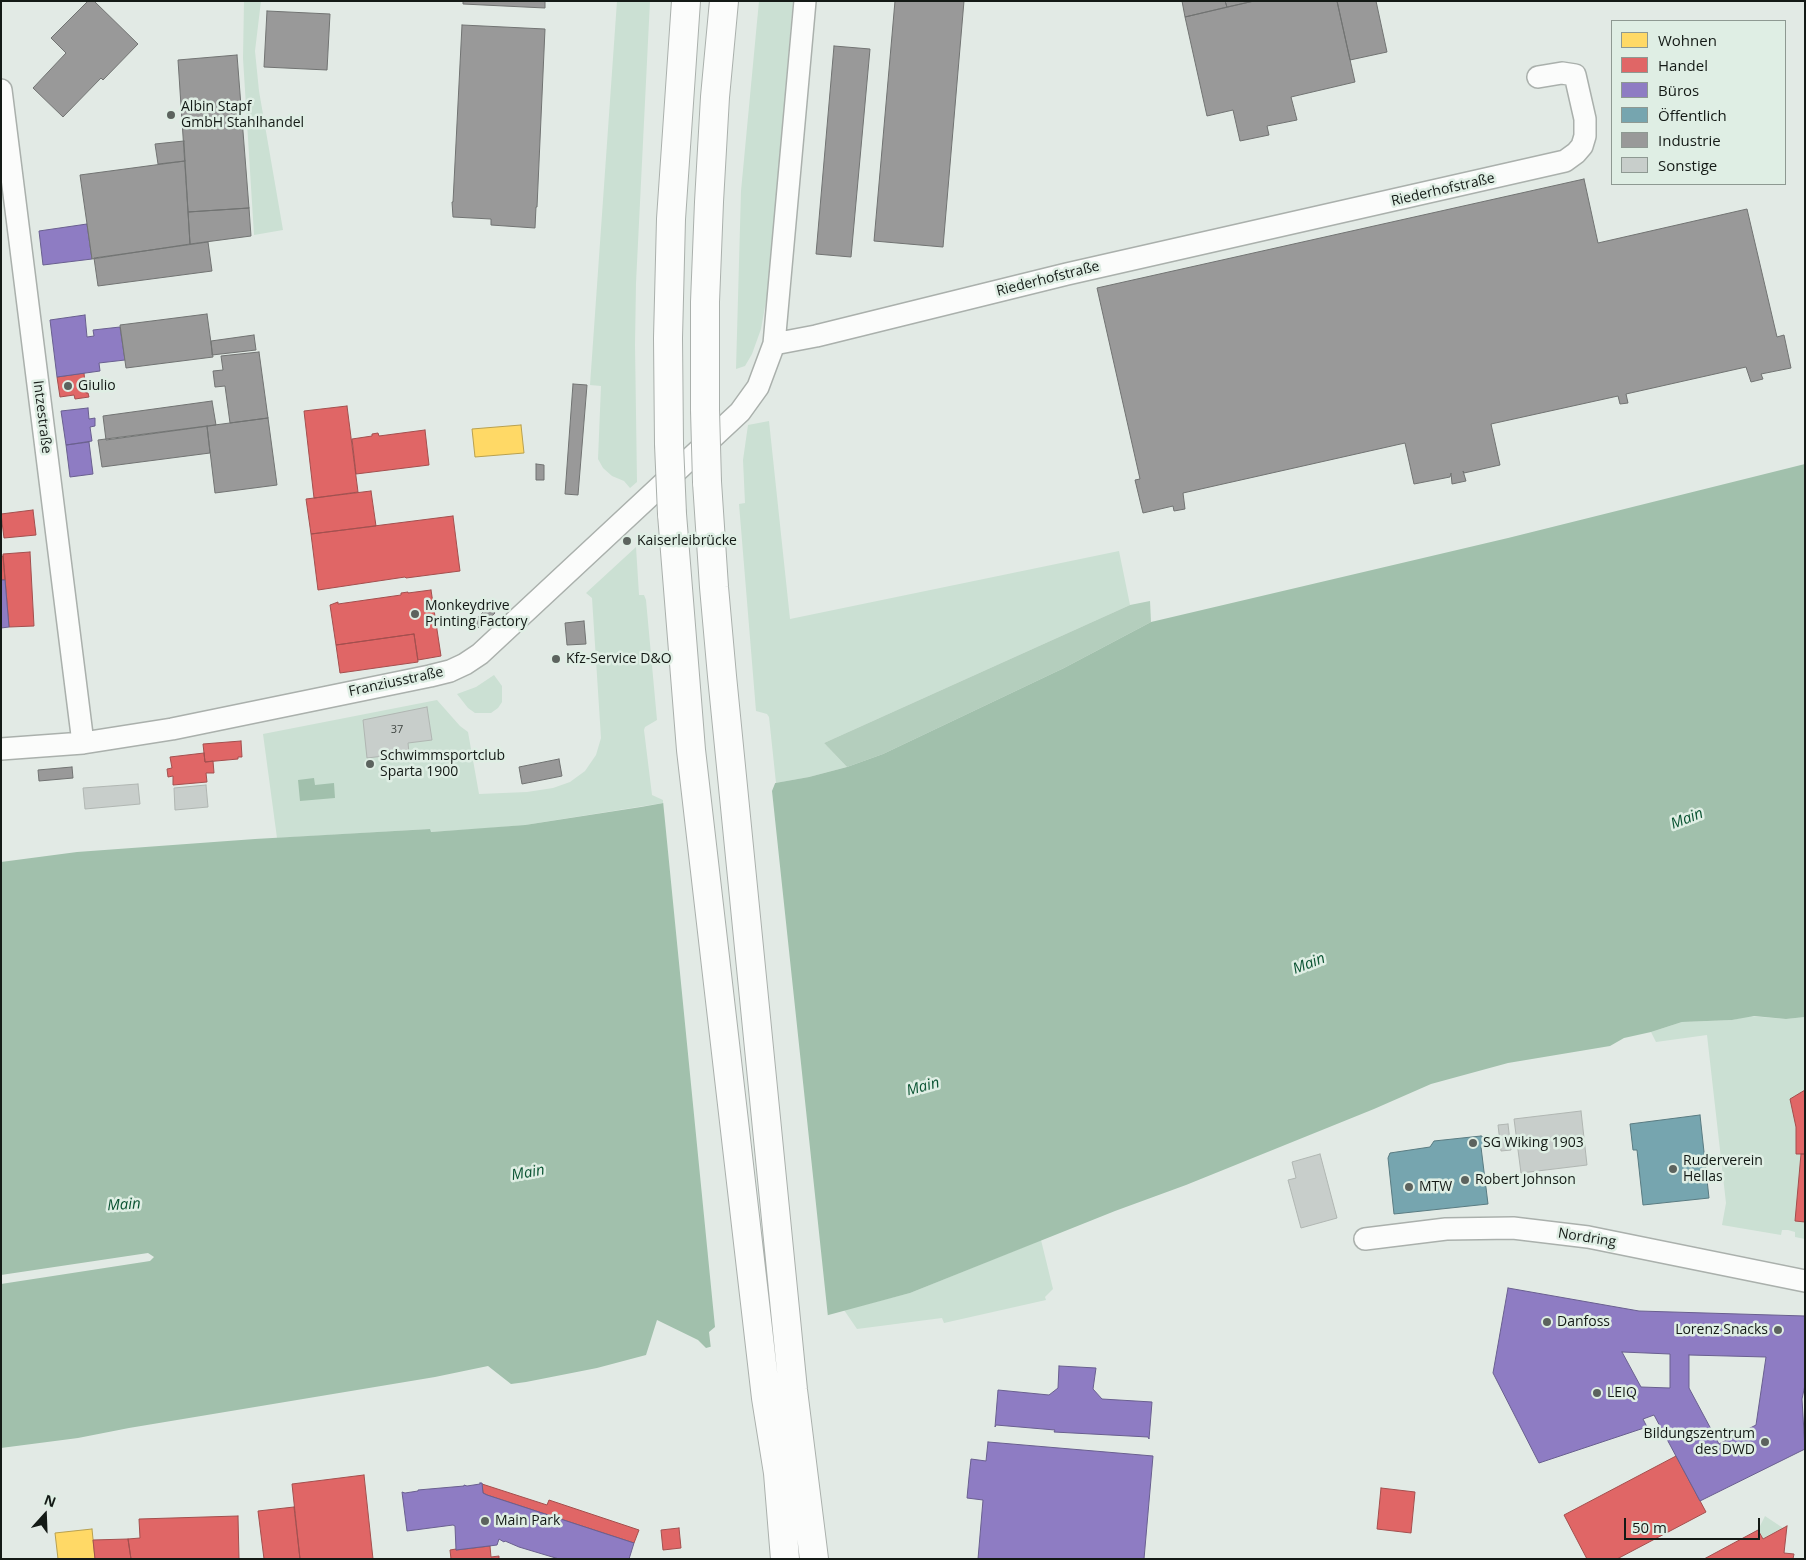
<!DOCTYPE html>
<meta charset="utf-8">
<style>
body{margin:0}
#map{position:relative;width:1806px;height:1560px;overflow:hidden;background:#e2eae5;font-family:"Open Sans",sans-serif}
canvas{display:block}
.frame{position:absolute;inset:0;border:2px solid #141a16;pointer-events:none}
.legend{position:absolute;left:1611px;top:20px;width:175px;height:165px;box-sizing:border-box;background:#dfeee4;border:1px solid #8e9992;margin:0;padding:6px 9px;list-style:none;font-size:15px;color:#141a16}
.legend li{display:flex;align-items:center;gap:10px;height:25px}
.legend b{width:25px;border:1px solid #8e9992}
.north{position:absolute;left:20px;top:1490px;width:50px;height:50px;-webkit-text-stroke:4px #dfeee4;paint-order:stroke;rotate:20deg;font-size:14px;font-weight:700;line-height:20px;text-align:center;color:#141a16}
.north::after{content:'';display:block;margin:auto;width:18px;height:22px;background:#141a16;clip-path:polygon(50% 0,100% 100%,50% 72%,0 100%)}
.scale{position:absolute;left:1624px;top:1518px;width:136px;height:22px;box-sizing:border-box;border:2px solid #141a16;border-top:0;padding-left:6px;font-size:15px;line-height:18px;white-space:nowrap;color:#141a16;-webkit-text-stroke:4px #dfeee4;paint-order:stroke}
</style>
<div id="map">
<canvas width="1806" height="1560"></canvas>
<div class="frame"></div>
<ul class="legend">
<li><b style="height:14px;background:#ffd966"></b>Wohnen</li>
<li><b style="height:14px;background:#e06666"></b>Handel</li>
<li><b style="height:14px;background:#8e7cc3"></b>Büros</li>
<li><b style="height:14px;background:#76a5af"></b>Öffentlich</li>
<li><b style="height:14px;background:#999"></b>Industrie</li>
<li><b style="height:14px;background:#c8cecb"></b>Sonstige</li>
</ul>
<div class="north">N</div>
<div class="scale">50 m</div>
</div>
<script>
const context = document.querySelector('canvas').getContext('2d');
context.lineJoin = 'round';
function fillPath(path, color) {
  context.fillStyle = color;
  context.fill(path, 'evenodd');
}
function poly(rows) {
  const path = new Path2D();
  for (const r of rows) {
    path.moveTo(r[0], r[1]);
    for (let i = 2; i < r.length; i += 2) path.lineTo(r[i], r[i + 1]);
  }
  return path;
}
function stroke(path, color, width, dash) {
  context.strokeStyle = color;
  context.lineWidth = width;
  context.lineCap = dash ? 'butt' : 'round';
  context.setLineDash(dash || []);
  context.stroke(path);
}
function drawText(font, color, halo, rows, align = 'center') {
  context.font = font + ' "Open Sans",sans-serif';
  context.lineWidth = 5;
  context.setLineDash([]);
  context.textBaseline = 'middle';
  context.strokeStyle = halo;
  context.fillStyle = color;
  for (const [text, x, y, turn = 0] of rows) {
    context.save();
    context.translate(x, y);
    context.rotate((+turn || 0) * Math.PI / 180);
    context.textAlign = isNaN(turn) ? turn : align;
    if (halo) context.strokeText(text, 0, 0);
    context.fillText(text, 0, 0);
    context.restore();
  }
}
fillPath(poly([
 [244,1,261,1,255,51,259,91,283,230,254,235,243,58],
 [617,1,650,1,636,283,635,345,637,482,630,488,624,481,612,476,603,468,598,459,601,386,590,385],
 [759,1,793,1,768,290,761,329,752,354,745,366,736,369,741,191],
 [769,421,790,619,1119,551,1130,605,824,743,847,767,809,777,776,783,769,717,767,714,756,711,739,504,745,503,743,460,748,425],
 [636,547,639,595,644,595,646,600,657,720,645,727,644,730,652,795,663,800,663,803,525,825,479,829,430,832,430,829,277,838,263,734,437,700,460,726,468,732,479,794,527,792,553,788,570,782,585,771,596,755,601,738,592,598,586,593],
 [494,675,502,686,502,702,498,708,491,713,475,713,468,708,457,694,476,687],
 [1749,1016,1786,1019,1805,1017,1805,1239,1795,1237,1795,1232,1788,1230,1782,1230,1781,1235,1722,1225,1726,1203,1707,1035,1656,1042,1651,1032,1682,1022,1732,1020],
 [1041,1240,1053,1289,1045,1297,1046,1300,944,1323,942,1318,857,1329,844,1310,910,1293],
 [1765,1516,1783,1528,1763,1539,1758,1530]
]), '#cbe0d3');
fillPath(poly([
 [1150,601,1151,622,1064,668,883,754,847,767,824,743,1130,605]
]), '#b4cebd');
fillPath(poly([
 [1805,464,1805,1017,1786,1019,1754,1016,1732,1020,1682,1022,1651,1032,1624,1038,1610,1046,1508,1063,1431,1084,1374,1109,1186,1185,1115,1211,910,1293,706,1348,698,1340,657,1320,646,1355,597,1368,526,1382,511,1384,488,1366,435,1377,129,1428,78,1438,1,1448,1,1284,150,1261,154,1257,148,1253,1,1275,1,862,77,852,255,839,430,829,431,832,525,825,641,807,809,777,847,767,883,754,1064,668,1151,622,1508,538],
 [314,778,315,785,334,783,335,798,300,801,298,780]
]), '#a1c0ac');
fillPath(poly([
 [776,781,772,791,828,1317,711,1349,709,1332,715,1327,663,801]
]), '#e2eae5');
const homes = poly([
 [521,425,524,453,475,457,472,429,521,425],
 [92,1529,95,1559,58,1559,55,1533,92,1529]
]);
fillPath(homes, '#ffd966');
stroke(homes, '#b8a04e', 1);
const shops = poly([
 [84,373,86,393,88,393,89,397,75,399,74,395,60,397,57,377,84,373],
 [347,406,358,492,314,498,304,411,347,406],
 [425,430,429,465,356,474,352,439,372,436,372,434,378,433,379,436,425,430],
 [371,491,376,526,311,534,306,499,371,491],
 [33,510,36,535,4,538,1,514,33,510],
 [453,516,460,571,406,578,405,577,318,590,311,534,453,516],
 [30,552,34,626,9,627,3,554,30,552],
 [3,556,5,580,1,580,1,557,3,556],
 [431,590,441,656,418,660,414,634,336,645,330,605,338,602,338,604,401,595,401,593,408,592,408,593,431,590],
 [414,634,418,662,340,673,336,645,414,634],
 [241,741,242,757,238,757,238,759,205,762,203,744,241,741],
 [204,753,205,762,213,761,214,773,206,773,207,782,173,785,173,776,168,777,167,769,172,768,170,757,204,753],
 [1805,1090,1805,1154,1796,1154,1796,1127,1790,1099,1805,1090],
 [1801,1154,1805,1154,1805,1222,1795,1221,1801,1154],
 [1676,1456,1706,1512,1617,1559,1587,1559,1564,1515,1676,1456],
 [364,1475,373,1559,300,1559,292,1484,364,1475],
 [482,1484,547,1505,549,1500,639,1530,634,1543,487,1495,483,1493,482,1484],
 [1381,1488,1415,1492,1411,1533,1377,1529,1381,1488],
 [294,1507,300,1559,264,1559,258,1511,294,1507],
 [238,1516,239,1559,131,1559,128,1539,140,1538,139,1519,238,1516],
 [1787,1526,1784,1553,1794,1554,1793,1559,1704,1559,1758,1530,1763,1539,1787,1526],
 [679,1528,681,1548,663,1550,661,1530,679,1528],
 [128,1539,131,1559,95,1559,93,1540,128,1539],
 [490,1546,491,1557,499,1556,499,1559,451,1559,450,1550,456,1549,456,1550,490,1546]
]);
fillPath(shops, '#e06666');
stroke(shops, '#a34f4e', 1);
const offices = poly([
 [87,224,92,259,43,265,39,231,87,224],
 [85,315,87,337,94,336,93,330,120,327,125,360,99,363,100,371,57,377,50,320,85,315],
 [88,408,89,419,95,418,95,426,90,427,92,441,66,445,61,411,88,408],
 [89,442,93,474,70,477,66,445,89,442],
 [1,580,5,580,9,627,1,628,1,580],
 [1508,1288,1639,1311,1805,1316,1805,1385,1802,1399,1805,1449,1700,1501,1654,1415,1643,1419,1647,1427,1539,1463,1493,1373,1508,1288],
 [1622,1352,1670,1354,1670,1388,1641,1387,1622,1352],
 [1689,1355,1766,1357,1756,1425,1719,1444,1689,1388,1689,1355],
 [1059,1366,1096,1368,1093,1389,1102,1399,1152,1402,1149,1439,1148,1437,1054,1432,1055,1430,996,1425,995,1427,998,1390,1049,1395,1058,1388,1059,1366],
 [988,1442,1153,1456,1144,1559,978,1559,983,1500,967,1498,969,1477,971,1459,986,1461,988,1442],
 [480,1483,482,1483,483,1493,487,1495,634,1543,629,1559,559,1559,519,1547,505,1541,504,1542,499,1539,497,1545,456,1550,455,1526,453,1525,407,1531,402,1492,405,1493,418,1491,418,1490,464,1486,464,1485,467,1486,480,1484,480,1483]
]);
fillPath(offices, '#8e7cc3');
stroke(offices, '#695f8f', 1);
const public = poly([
 [1700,1115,1709,1198,1643,1205,1637,1150,1633,1150,1630,1124,1700,1115],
 [1481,1136,1487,1138,1488,1146,1481,1147,1488,1204,1394,1214,1388,1158,1390,1153,1430,1147,1434,1141,1481,1136]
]);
fillPath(public, '#76a5af');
stroke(public, '#597b81', 1);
const industry = poly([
 [88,1,94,1,138,44,103,80,101,78,63,117,33,88,66,53,51,38,88,1],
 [463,1,545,1,545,8,463,4,463,1],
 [895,1,964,1,943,247,874,241,895,1],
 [1182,1,1225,1,1227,7,1185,17,1182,1],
 [1225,1,1254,1,1227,7,1225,1],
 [1254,1,1337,1,1355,82,1291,97,1297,120,1267,126,1269,135,1240,141,1233,110,1207,116,1185,17,1254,1],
 [1337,1,1376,1,1387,52,1350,60,1337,1],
 [267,11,330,14,327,70,264,67,267,11],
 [462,25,545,29,537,207,536,207,535,228,491,225,491,219,453,217,452,202,453,202,462,25],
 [834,46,870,49,851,257,816,254,834,46],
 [237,55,249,208,188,212,178,60,237,55],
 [184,141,185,161,158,164,155,144,184,141],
 [185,161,190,244,92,259,80,175,185,161],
 [1584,179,1598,243,1747,209,1777,337,1784,335,1791,368,1761,374,1763,379,1751,382,1746,367,1626,394,1628,403,1620,404,1618,396,1491,424,1500,465,1464,473,1463,471,1466,481,1452,484,1451,473,1450,477,1414,484,1405,443,1183,493,1185,509,1174,511,1173,506,1143,513,1135,480,1140,479,1097,288,1584,179],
 [249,208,251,236,190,244,188,212,249,208],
 [208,242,212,271,98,286,94,258,208,242],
 [207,314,213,357,126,368,120,325,207,314],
 [254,335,256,350,212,355,211,341,254,335],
 [259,352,268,418,230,423,225,386,215,387,213,371,223,370,221,356,259,352],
 [573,384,587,385,578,495,565,494,573,384],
 [212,401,216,425,106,440,103,416,212,401],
 [268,418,277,485,215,493,207,426,268,418],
 [207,426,210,453,102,467,98,440,207,426],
 [536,464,544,465,544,480,536,480,536,464],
 [489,606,495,613,479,628,473,622,489,606],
 [584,621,586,644,567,645,565,623,584,621],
 [559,759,562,776,522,784,519,767,559,759],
 [72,767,73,778,39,781,38,770,72,767]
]);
fillPath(industry, '#999');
stroke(industry, '#717372', 1);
const building = poly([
 [427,707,432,740,408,743,409,753,367,758,363,720,427,707],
 [138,784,140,804,85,809,83,788,138,784],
 [206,785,208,807,175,810,174,788,206,785],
 [1581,1111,1587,1165,1521,1173,1514,1119,1581,1111],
 [1508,1124,1511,1150,1501,1151,1498,1125,1508,1124],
 [1320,1154,1337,1218,1301,1228,1288,1180,1296,1178,1292,1162,1320,1154]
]);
fillPath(building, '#c8cecb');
stroke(building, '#b0b6b2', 1);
const minor = poly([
 [1,90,83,743],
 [774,344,816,336,1067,274,1565,161,1576,153,1582,146,1585,136,1585,119,1575,75,1562,73,1538,77],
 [1,749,83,743,172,729,430,676,450,671,465,664,480,654,740,412,758,387,774,344,805,1],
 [1365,1239,1446,1229,1513,1228,1588,1237,1805,1281]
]);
const motorway = poly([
 [705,410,705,302,709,202,715,97,724,1],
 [669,444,668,338,671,219,686,1],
 [707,482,714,587,722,676,793,1390,814,1559],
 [672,514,691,750,766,1398,778,1473,785,1559]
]);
stroke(minor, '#aab0ac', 24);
stroke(motorway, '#aab0ac', 30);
stroke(minor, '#fbfcfb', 21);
stroke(motorway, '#fbfcfb', 28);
const motorwayBridge = poly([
 [705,410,707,482],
 [669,444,672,514]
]);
stroke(motorwayBridge, '#aab0ac', 30, []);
stroke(motorwayBridge, '#fbfcfb', 28);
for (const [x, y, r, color] of [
 [171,115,5,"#5c635e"],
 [68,386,5,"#5c635e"],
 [627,541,5,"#5c635e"],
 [415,614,5,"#5c635e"],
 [556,659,5,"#5c635e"],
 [370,764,5,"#5c635e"],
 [1473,1143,5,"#5c635e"],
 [1673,1169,5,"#5c635e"],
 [1465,1180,5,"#5c635e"],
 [1409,1187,5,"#5c635e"],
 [1547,1322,5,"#5c635e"],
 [1778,1330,5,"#5c635e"],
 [1597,1393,5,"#5c635e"],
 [1765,1442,5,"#5c635e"],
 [485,1521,5,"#5c635e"]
]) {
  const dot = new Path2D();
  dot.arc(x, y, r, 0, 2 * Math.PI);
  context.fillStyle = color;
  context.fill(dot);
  stroke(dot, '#dfeee4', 2);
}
drawText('11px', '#414743', null, [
 ["37",397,730]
]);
drawText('14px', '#141a16', '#dfeee4', [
 ["Albin Stapf",181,107],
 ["GmbH Stahlhandel",181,123],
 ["Giulio",78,386],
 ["Kaiserleibrücke",637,541],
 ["Monkeydrive",425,606],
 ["Printing Factory",425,622],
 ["Kfz-Service D&O",566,659],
 ["Schwimmsportclub",380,756],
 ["Sparta 1900",380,772],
 ["SG Wiking 1903",1483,1143],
 ["Ruderverein",1683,1161],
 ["Hellas",1683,1177],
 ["Robert Johnson",1475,1180],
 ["MTW",1419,1187],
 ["Danfoss",1557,1322],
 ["Lorenz Snacks",1768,1330,"right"],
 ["LEIQ",1607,1393],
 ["Bildungszentrum",1755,1434,"right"],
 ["des DWD",1755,1450,"right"],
 ["Main Park",495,1521]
], 'left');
drawText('14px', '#141a16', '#dfeee4', [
 ["Riederhofstraße",1443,190,-13],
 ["Riederhofstraße",1048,279,-14],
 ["Intzestraße",42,417,83],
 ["Franziusstraße",396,682,-12],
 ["Nordring",1587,1238,9]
]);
drawText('italic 15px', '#0b5433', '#dfeee4', [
 ["Main",1687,819,-21],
 ["Main",1309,964,-21],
 ["Main",923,1087,-15],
 ["Main",528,1173,-10],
 ["Main",124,1205,-3]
]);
</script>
